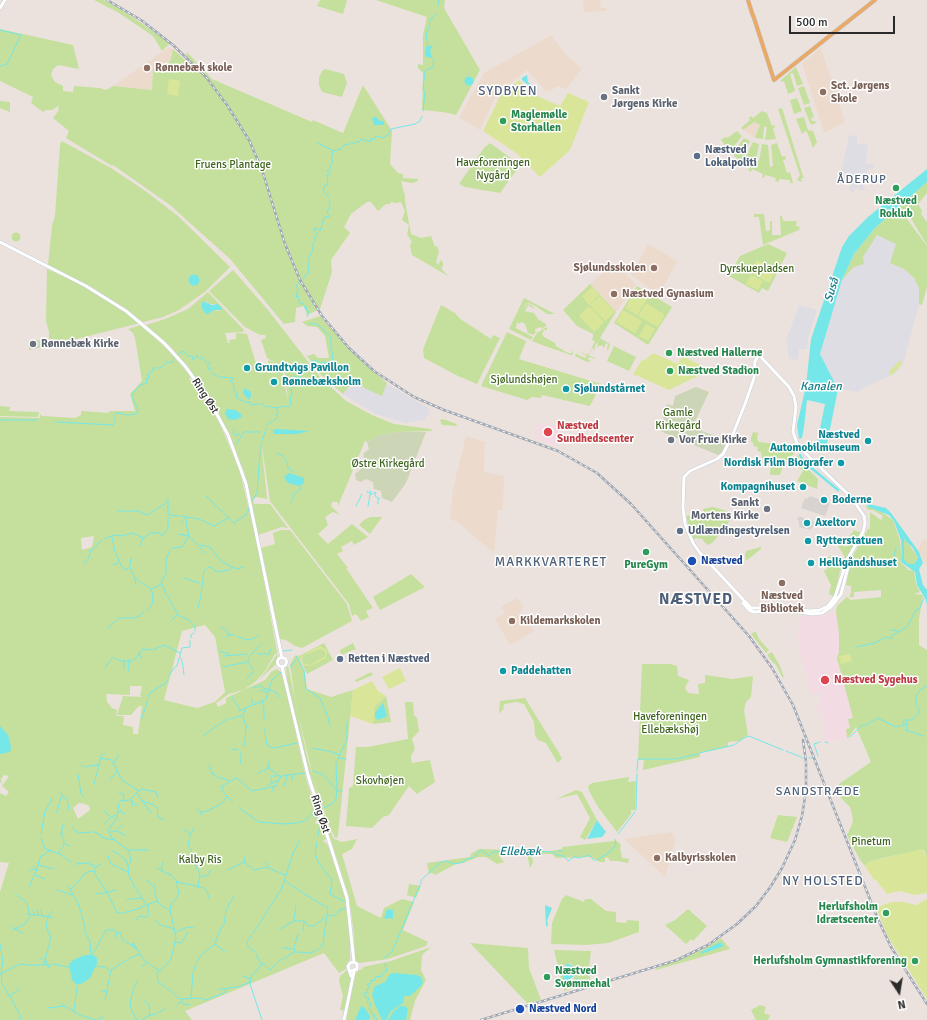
<!DOCTYPE html>
<meta charset="utf-8">
<style>
body{margin:0}
#map{position:relative;width:927px;height:1020px;overflow:hidden;background:#ece2dd;font-family:Signika,sans-serif}
canvas{display:block}
.north{position:absolute;left:879px;top:972px;width:40px;height:40px;-webkit-text-stroke:3px #fff;paint-order:stroke;rotate:168deg;font-size:11px;font-weight:700;line-height:16px;text-align:center;color:#2a2a2a}
.north::after{content:'';display:block;margin:auto;width:14px;height:18px;background:#2a2a2a;clip-path:polygon(50% 0,100% 100%,50% 72%,0 100%)}
.scale{position:absolute;left:789px;top:16px;width:106px;height:18px;box-sizing:border-box;border:2px solid #2a2a2a;border-top:0;padding-left:5px;font-size:12px;line-height:14px;white-space:nowrap;color:#2a2a2a;-webkit-text-stroke:3px #fff;paint-order:stroke}
</style>
<div id="map">
<canvas width="927" height="1020"></canvas>
<div class="north">N</div>
<div class="scale">500 m</div>
</div>
<script>
const context = document.querySelector('canvas').getContext('2d');
context.lineJoin = 'round';
function fillPath(path, color) {
  context.fillStyle = color;
  context.fill(path, 'evenodd');
}
function poly(rows) {
  const path = new Path2D();
  for (const r of rows) {
    if (r.length === 3) {
      path.moveTo(r[0] + r[2], r[1]);
      path.arc(r[0], r[1], r[2], 0, 2 * Math.PI);
      continue;
    }
    path.moveTo(r[0], r[1]);
    for (let i = 2; i < r.length; i += 2) path.lineTo(r[i], r[i + 1]);
  }
  return path;
}
function stroke(path, color, width, dash) {
  context.strokeStyle = color;
  context.lineWidth = width;
  context.lineCap = dash ? 'butt' : 'round';
  context.setLineDash(dash || []);
  context.stroke(path);
}
function drawText(font, color, halo, rows, align = 'center') {
  context.font = font + ' Signika,sans-serif';
  context.lineWidth = 3;
  context.setLineDash([]);
  context.textBaseline = 'middle';
  context.strokeStyle = halo;
  context.fillStyle = color;
  for (const [text, x, y, turn = 0] of rows) {
    context.save();
    context.translate(x, y);
    context.rotate((+turn || 0) * Math.PI / 180);
    context.textAlign = isNaN(turn) ? turn : align;
    if (halo) context.strokeText(text, 0, 0);
    context.fillText(text, 0, 0);
    context.restore();
  }
}
fillPath(poly([
 [849,135,857,136,857,144,868,145,866,163,874,164,873,170,869,168,866,175,868,176,863,186,865,187,863,191,856,188,853,193,849,190,854,175,841,173],
 [876,234,897,244,890,263,904,269,917,282,919,288,919,304,903,364,896,373,861,389,858,392,838,389,820,354,842,280,863,257],
 [799,305,817,310,808,338,807,349,799,349,798,360,789,359,787,345,787,338],
 [354,379,366,389,382,396,387,384,430,409,429,414,424,420,406,423,375,414,343,394]
]), '#dedde4');
fillPath(poly([
 [583,0,600,0,601,8,606,8,607,11,584,12],
 [551,35,566,55,582,69,566,89,557,86,551,91,546,91,527,70,497,94,480,130,459,118,484,73],
 [169,47,173,49,170,62,163,67,153,69,152,90,113,86],
 [821,48,845,122,824,133,802,63],
 [754,122,760,125,755,138,743,130],
 [648,244,677,261,664,286,652,290,631,275],
 [608,268,613,274,620,268,636,285,616,312,590,284],
 [466,436,485,442,484,472,504,476,503,510,498,510,494,553,457,522,450,519,453,488],
 [926,539,927,540,927,568,918,549,922,540],
 [516,598,524,606,520,612,534,631,510,645,495,619,505,613,501,607],
 [672,832,676,840,665,877,624,839]
]), '#ecdbcd');
fillPath(poly([
 [536,424,562,426,561,438,557,440,556,446,535,439],
 [833,612,836,613,839,634,839,656,856,727,848,738,824,742,825,733,823,717,815,705,821,702,819,693,811,695,800,652,798,641,799,616,819,617]
]), '#f2dbe2');
fillPath(poly([
 [94,0,104,0,121,9,170,43,162,51,153,36,119,13],
 [320,0,347,0,343,14,317,6],
 [376,0,445,0,444,8,480,70,456,115,443,112,422,110,423,73,418,68,418,64,423,65,423,35,427,17],
 [0,29,73,45,79,69,58,65,53,69,51,75,55,82,63,86,63,91,73,92,74,86,100,88,106,90,113,86,152,90,153,69,163,67,170,62,173,49,185,60,187,52,212,79,312,122,313,120,343,133,363,85,392,131,390,164,398,173,403,174,403,178,418,179,417,182,411,183,401,181,405,196,405,201,411,234,421,238,431,236,435,247,437,246,439,252,436,262,439,265,440,260,443,262,443,266,441,268,448,276,412,255,410,245,412,242,407,234,409,225,402,220,405,211,401,202,396,203,391,202,390,204,386,204,378,211,371,202,367,202,351,214,344,227,350,233,331,260,332,272,320,309,307,315,304,306,296,308,295,322,284,324,230,259,170,205,113,165,112,166,66,138,69,131,53,118,59,110,58,108,60,105,52,110,46,110,43,112,31,103,33,97,0,81],
 [796,67,803,84,797,86,793,73,790,74,795,91,788,94,784,81,781,82,781,80],
 [325,69,344,74,347,83,342,97,322,92,319,85,319,78,322,71],
 [804,86,810,103,804,105,798,88],
 [797,98,802,111,794,114,790,100],
 [0,101,10,102,10,112,0,108],
 [810,106,814,117,811,118,812,121,815,121,816,123,811,125,804,108],
 [782,108,803,176,804,178,801,178,802,182,797,180,800,175,778,109],
 [762,111,767,113,772,126,775,125,775,127,773,129,776,139,765,140,767,127,764,127,763,139,755,138,760,125,754,122,743,130,741,128,750,120,749,118,751,116,753,118],
 [804,117,808,130,813,131,817,142,813,148,807,132,805,131,802,134,796,119],
 [737,131,742,136,735,145,738,146,744,138,750,141,744,155,746,156,753,142,759,144,756,160,759,161,762,144,768,145,770,167,773,166,771,145,777,143,782,157,785,156,786,159,783,160,787,173,790,172,793,183,790,183,790,180,779,179,779,182,775,181,776,178,765,175,764,178,762,177,763,174,752,169,751,172,748,170,750,168,740,161,739,164,736,162,738,159,730,152,728,154,726,151,728,149,721,140,725,137,727,138],
 [62,141,111,168,144,190,178,216,230,267,206,291,179,310,163,317,143,322,95,289,48,265,52,225,55,216,60,144],
 [490,143,520,165,500,193,465,187,459,184,484,148],
 [927,182,927,193,918,204,922,211,921,214,927,222,927,245,910,217,912,212,907,219,927,246,927,287,922,305,919,304,919,288,914,278,904,269,890,263,896,244,877,235,863,257,864,264,854,267,842,280,854,254,875,228],
 [754,214,764,214,766,231,770,230,770,221,772,221,772,235,781,235,780,216,782,216,783,221,797,221,796,226,800,227,799,230,763,245,759,217,754,217],
 [16,237,4.5],
 [768,244,787,253,768,291,762,288,759,293,729,276,740,256],
 [47,269,74,281,112,302,140,323,49,346,49,332,46,321],
 [233,270,268,310,320,377,346,401,372,415,394,424,431,429,432,431,399,432,380,435,367,442,365,441,338,506,338,502,332,502,331,506,340,515,333,512,325,517,328,525,318,534,328,544,352,524,368,537,354,545,352,541,341,547,343,551,337,554,348,568,346,568,373,608,366,611,369,617,361,621,356,614,352,616,349,604,270,501,261,440,267,499,256,497,253,499,254,504,270,504,288,528,282,527,258,535,244,471,222,420,208,396,172,348,146,325,165,319,188,309,208,292,244,330,243,332,225,333,228,343,230,343,229,340,236,339,236,333,247,334,257,367,267,364,269,360,276,363,282,369,288,401,285,373,278,364,267,358,261,340,266,338,265,335,260,335,245,327,209,291],
 [206,301,209,304,215,304,220,311,214,310,209,313],
 [590,284,616,312,600,338,610,344,608,351,607,349,608,344,606,343,604,348,602,345,597,347,598,344,596,343,594,350,597,351,593,350,593,347,589,355,585,353,589,354,595,341,591,340,593,338,593,334,577,326,563,310],
 [637,286,672,307,648,345,614,323],
 [524,298,555,314,547,314,534,305,528,303,526,304,522,311,527,304,532,305,535,309,528,305,525,311,534,313,538,319,547,325,542,329,541,327,535,329,535,332,538,331,533,335,528,333,525,324,521,322,519,324,517,322,516,328,533,337,531,340,509,329],
 [441,305,455,313,459,318,491,339,493,335,500,338,477,384,458,376,424,358,423,349],
 [320,316,353,353,387,383,382,396,366,389,354,380,343,394,321,375,307,356,314,354,318,358,329,358,325,336,317,327,307,326,302,322],
 [142,325,171,353,191,377,189,379,190,381,193,379,201,391,218,420,239,468,257,543,276,646,278,658,276,664,260,679,257,682,266,671,277,654,275,654,265,671,254,683,243,690,229,694,216,703,218,707,226,703,226,698,265,680,271,672,277,669,282,673,306,778,316,810,318,820,315,822,316,824,321,824,326,839,323,841,328,845,346,899,350,932,350,959,346,969,339,973,324,953,185,1011,192,1020,0,1020,0,892,9,863,0,862,0,793,6,796,9,792,2,786,9,776,4,775,1,779,2,784,0,782,0,417,40,418,40,414,42,416,75,418,81,415,81,411,109,413,109,411,135,411,130,394,142,381,135,338,133,333,128,329],
 [94,536,92,547,82,550,81,538],
 [205,625,215,637,225,692,215,702,197,708,164,700,182,631],
 [130,686,142,686,140,696,143,697,123,696,117,715,131,715,139,706,142,706,138,734,133,734,133,727,123,725,124,716,117,716,116,715,117,710,112,708,107,702,106,694,130,695],
 [79,803,85,804,89,806,90,810,78,819,73,808],
 [547,327,547,330,544,330,542,334,544,337,555,343,556,346,568,353,572,353,573,349,573,354,571,355,542,345,532,341,537,333],
 [507,332,526,341,519,359,601,384,590,406,542,395,541,398,532,397,527,400,481,386],
 [614,346,636,357,629,371,607,361],
 [578,351,595,358,595,359,589,357,588,359,591,361,587,362,575,356,576,353,578,355,585,358,587,356],
 [0,406,10,407,9,411,39,412,38,417,0,416],
 [443,419,451,422,457,424,456,426,442,425,440,420],
 [753,432,758,433,757,439,759,442,787,445,788,451,793,450,793,446,796,449,794,454,785,461,780,475,770,475,771,461,762,458,761,452,757,451,758,447,753,446,754,443,751,442,751,438],
 [798,455,801,462,818,479,817,489,797,481,803,471,798,467,798,459,795,457],
 [865,505,883,513,893,520,900,540,902,559,900,562,909,570,914,571,916,584,920,592,914,594,923,595,919,619,919,645,927,650,927,857,924,850,887,857,868,862,865,866,860,860,847,835,853,822,852,814,850,807,836,793,839,784,871,762,856,727,848,738,847,737,846,729,850,728,848,719,853,718,837,658,839,652,839,634,836,612,837,606,847,597,851,600,881,597,881,590,854,592,854,597,849,597,851,593,851,586,846,585,850,563,855,552,868,529,870,529,870,512,881,520,883,516,873,510,868,510],
 [713,507,724,510,733,517,728,523,728,529,720,534,712,543,707,545,702,539,696,538,693,540,686,516,689,515,691,520,696,518,694,514,699,512,701,519,706,517,703,509],
 [370,517,382,517,370,534,359,525,364,520],
 [281,530,290,530,347,604,352,621,302,648,295,646,286,640,280,639,261,548,275,544,273,533],
 [854,530,861,533,840,571,835,597,829,594,831,585,824,571,828,568,824,561,830,556,833,561,837,559,839,561,845,557,838,546,843,545,845,547,853,543,849,537],
 [903,539,907,541,918,558,914,564,908,564,904,559],
 [761,547,761,549,746,561,745,555,746,551],
 [411,574,425,587,380,610,373,597],
 [754,632,756,632,759,639,769,650,766,653,751,634],
 [324,643,333,660,307,674,299,656],
 [353,643,356,649,341,655,340,650],
 [772,652,780,666,784,677,782,677,775,663,774,664,767,655],
 [298,655,305,673,307,689,331,697,353,690,338,835,336,839,330,828,313,776,296,705,290,665,294,657],
 [642,664,670,664,677,666,678,676,689,680,685,688,688,693,699,694,698,684,705,683,705,675,733,679,753,676,751,697,746,702,744,710,748,735,740,741,728,742,728,747,700,753,700,757,643,770,644,760,638,760],
 [288,666,307,756,329,829,334,839,342,842,357,839,352,849,342,854,357,906,381,918,384,908,402,899,414,902,403,930,428,942,426,946,388,959,360,963,355,961,354,935,349,897,303,753,287,680,286,668],
 [371,672,373,675,356,682,355,680],
 [386,696,391,722,373,724,374,707],
 [525,698,562,758,559,762,557,762,546,743,538,740,535,735,534,722,524,704,516,702,505,704,503,706,504,708,499,714,500,701],
 [405,702,413,702,414,715,417,718,419,731,412,739,415,749,411,756,412,763,430,760,435,782,417,794,409,786,389,815,383,817,372,828,346,826,349,788,353,786,356,747,368,747,408,739],
 [629,777,628,782,636,781,635,810,631,810,631,814,617,832,598,807,589,791,588,786,592,783],
 [576,790,582,792,597,820,585,840,580,837,590,818,577,794,556,799],
 [778,815,797,817,787,842,770,838],
 [616,840,621,845,620,848,622,858,629,859,628,863,618,861,610,861,608,857,605,858,605,862,600,862,590,857,556,858,552,854,532,854,533,863,530,868,527,854,502,854,500,857,504,862,497,864,486,857,478,857,463,863,456,864,435,875,432,873,429,874,427,863,470,857,471,854,479,849,550,851,562,849,562,847,614,841],
 [409,884,421,886,416,898,407,895],
 [566,895,584,902,585,899,591,899,606,911,616,912,616,922,626,923,627,920,639,921,639,932,608,943,586,945,551,944,552,923,562,899],
 [688,909,707,926,693,941,691,939,686,944,665,925,675,920],
 [721,938,730,949,656,970,655,969,702,950],
 [470,943,528,948,529,968,541,1000,527,1003],
 [431,947,422,955,421,970,426,980,415,1001,410,1020,346,1020,355,974,360,969,362,970,363,967,391,961],
 [554,950,591,951,589,968,590,983,564,991],
 [570,963,573,967,575,975,573,979,566,980,564,980,564,967],
 [347,970,351,976,345,1011,340,1010,343,996,339,981,340,976],
 [760,1005,766,1007,764,1013,770,1015,768,1020,756,1020,751,1010]
]), '#c4e09c');
fillPath(poly([
 [35,340,47,341,47,346,29,350,28,342],
 [696,387,709,392,692,428,729,440,721,454,718,455,660,431,667,404,673,406,675,396],
 [399,432,426,432,406,483,392,502,382,498,381,491,374,489,373,482,366,479,361,482,356,480,355,474,360,470,359,465,363,462,364,453,369,449,367,442,380,435]
]), '#ccd5b5');
fillPath(poly([
 [169,79,180,81,178,96,167,94],
 [519,80,530,93,560,106,568,93,589,102,570,150,540,177,516,153,483,131,500,96],
 [757,260,776,271,769,283,750,272],
 [751,275,763,281,758,290,746,284],
 [592,287,599,295,589,305,582,296],
 [636,289,649,296,637,315,625,308],
 [600,296,615,312,605,321,590,305],
 [646,303,665,315,658,327,638,316],
 [589,306,604,322,594,332,579,316],
 [623,310,642,321,635,333,616,322],
 [646,324,655,329,648,341,639,336],
 [653,353,678,364,682,356,702,366,706,372,669,390,633,374,642,360,645,360],
 [899,361,902,361,902,364,891,376,889,372],
 [320,646,327,650,326,658,310,666,305,666,301,661,301,656],
 [320,649,325,651,325,656,310,665,304,664,302,659,304,655],
 [850,654,852,661,841,664,839,656],
 [400,668,406,681,389,689,382,677],
 [372,681,378,691,386,696,374,707,373,724,350,716,353,690],
 [922,849,927,857,927,893,915,895,899,891,887,894,876,880,874,880,865,866,868,862],
 [927,899,927,999,888,937,876,908,891,902,904,902,916,905]
]), '#d9e699');
fillPath(poly([
 [810,496,830,503,825,516,801,508,805,498,807,499],
 [799,516,815,522,811,530,799,527,799,521,797,519]
]), '#d8d3d0');
fillPath(poly([
 [433,45,430,50,432,58,427,57,425,56,426,47],
 [527,75,528,82,537,90,536,93,532,92,527,84,522,80,522,78],
 [469,81,4.5],
 [376,117,380,121,384,121,384,125,374,125,372,118],
 [927,169,927,182,875,228,854,254,842,280,820,354,838,389,826,449,817,443,825,404,807,400,804,427,802,438,799,439,797,425,806,386,811,339,842,247,849,236,868,217],
 [194,280,5.5],
 [203,301,212,305,217,304,221,307,222,310,214,310,208,314,206,314,201,307],
 [244,388,251,392,251,396,249,400,243,393],
 [227,409,235,410,241,414,242,417,235,420,228,419,225,413],
 [275,429,309,431,310,431,297,434,274,434,273,431],
 [289,473,304,478,304,483,299,486,288,483,284,477],
 [868,504,886,508,891,513,919,552,923,563,919,569,923,585,927,590,927,606,926,600,917,585,915,572,901,562,902,557,901,540,894,521,889,515,868,507],
 [904,539,913,548,918,558,914,564,908,564,904,559],
 [383,703,387,716,378,720,375,717,375,713],
 [0,726,8,735,11,747,10,752,0,754],
 [597,820,606,832,602,837,587,839],
 [545,905,552,908,547,921,548,925,546,927],
 [387,909,393,910,393,919,389,918,384,919],
 [720,942,724,946,701,954,701,952],
 [85,955,93,955,97,958,97,963,90,978,83,983,77,985,72,980,69,964,73,960],
 [568,963,573,967,575,975,569,980,564,980,561,971],
 [393,973,417,975,421,977,423,982,420,987,410,996,404,996,403,1003,391,1011,386,1020,382,1020,374,1002,372,994,375,986,385,982,389,975],
 [577,978,579,980,578,984,569,988,566,987,565,984,572,982],
 [361,1006,364,1007,370,1016,369,1020,355,1020],
 [400,1006,405,1006,408,1009,406,1020,388,1020,394,1011]
]), '#75e7e9');
stroke(poly([
 [438,5,439,0],
 [0,30,21,35,7,64,0,66],
 [428,47,426,34,429,27,430,20,436,14],
 [423,111,425,92,423,89,425,71,433,67,434,60,431,57],
 [317,143,332,150],
 [329,198,323,190,325,185,328,184,327,175,330,174,327,171,330,171,330,166,333,161,331,157,333,155,332,151,341,149,343,146,346,144,349,145,352,142,354,144,357,141,359,143,361,139,370,142,371,138,374,140,376,136,382,138,388,135,391,129,415,124,420,121,422,116],
 [303,279,309,272,308,264,310,260,308,258,313,251,313,244,316,240,314,238,318,235,314,229,317,228,320,231,324,218,330,216,327,212,330,205,329,201],
 [299,282,296,286,298,289,296,297,298,296,300,304,303,303,305,308,307,307,306,310,309,312,307,317],
 [309,323,310,324,317,324,331,337,331,350,333,352,332,362,329,361,325,364,325,362,320,363,318,361,312,361],
 [177,355,183,351,188,356,192,356,193,360,197,355,198,358,203,358,206,362],
 [207,362,210,363,209,365],
 [208,365,208,369,210,368],
 [211,368,211,371],
 [212,373,219,377,233,378],
 [234,378,230,381,233,383,234,388,233,390,236,392,237,398,245,402,250,402,251,405,259,404],
 [262,404,266,407,270,406],
 [271,407,276,408,285,406,289,407,291,404,290,397,292,395,290,380,293,380,294,376,301,378,302,369,307,365],
 [115,415,116,413,129,415,136,414,138,410,133,400,133,393,140,385,147,383,146,379,149,378,148,374,153,371,153,368,160,368,167,362,173,362,174,357],
 [115,417,115,420],
 [0,420,37,420],
 [273,421,278,417,276,415,278,413,277,408],
 [56,422,113,425,115,422],
 [267,425,272,421],
 [234,429,233,433,236,436,238,433,240,435],
 [266,430,266,428],
 [262,441,265,432],
 [236,444,244,432,260,432],
 [261,450,261,444],
 [277,453,283,456,287,461],
 [287,463,288,468,292,470,294,473],
 [367,491,368,493,371,491,370,495,376,492,375,496,380,499],
 [206,496,234,523,247,514,249,508],
 [168,499,168,513,170,515],
 [293,500,293,495,301,489,301,486],
 [252,501,257,493,260,452],
 [291,504,292,501],
 [378,504,378,499],
 [356,506,362,494],
 [368,506,370,495],
 [118,511,138,511,147,515,168,502],
 [181,516,199,519,214,526,228,518],
 [181,523,186,517],
 [178,534,189,536,206,554],
 [112,537,115,552],
 [104,539,114,535,122,536,132,533,143,538,152,532,154,534,159,532,162,536,168,528,168,518,171,515,179,516],
 [200,545,209,547],
 [140,546,143,538],
 [210,547,222,562,237,569,244,567],
 [172,548,182,547,189,535,186,524,188,518],
 [92,550,102,540],
 [116,554,122,567,125,570,130,567,134,577,140,582],
 [895,556,894,553,896,550,896,547],
 [84,563,88,559,91,550],
 [113,565,118,563],
 [130,565,131,558],
 [207,568,210,567,217,572,229,570,232,567],
 [135,578,136,585],
 [184,578,199,583],
 [142,583,151,589,153,594,152,605,147,611],
 [152,589,161,584],
 [201,595,204,571,206,569],
 [167,596,161,582,166,574,166,559,170,550],
 [168,597,179,616,189,620,195,627,195,631],
 [198,608,201,596],
 [140,615,144,612],
 [171,621,178,614],
 [221,627,228,632,228,635,234,635],
 [108,628,119,618,134,618,139,616],
 [890,630,892,630],
 [893,630,898,631],
 [237,636,242,638],
 [191,638,191,635,194,633],
 [226,638,229,635],
 [243,639,251,640,258,636],
 [875,643,886,637,892,639,891,636,907,627,916,610,920,608,924,598],
 [856,647,875,643],
 [153,650,164,645,180,653],
 [220,651,229,654],
 [283,651,292,650],
 [139,653,141,658],
 [258,654,269,654,271,649],
 [224,656,247,654],
 [296,656,304,670,306,689,320,698,328,717],
 [249,657,261,644],
 [114,658,121,661,131,661,135,659,143,649,152,650],
 [181,658,183,666],
 [128,660,129,671],
 [124,661,124,668],
 [183,667,184,675],
 [223,667,247,662,249,658],
 [290,667,296,660],
 [105,668,112,658],
 [169,676,174,668,177,666,182,648,190,647,190,641],
 [277,676,281,672],
 [247,679,254,671,248,662],
 [261,685,263,688,269,690],
 [253,688,260,686],
 [269,689,277,693,279,697],
 [261,690,268,693],
 [259,691,260,691],
 [148,697,151,692,166,683,168,679],
 [232,697,240,710],
 [251,698,253,704],
 [266,699,272,680,276,676],
 [262,701,264,708],
 [239,711,265,700],
 [243,716,246,727,249,726],
 [142,718,148,699],
 [328,718,330,726],
 [230,719,243,715,246,708],
 [264,719,264,709],
 [903,724,904,720,906,720],
 [907,724,906,730,923,736],
 [265,728,265,732],
 [265,733,267,745,273,748],
 [203,736,227,719],
 [850,737,862,725,866,725,878,718,896,727,907,724,907,720,911,720,919,713,919,708,916,705,916,697,920,690,927,686],
 [245,739,246,728],
 [742,739,749,736,783,750],
 [825,742,828,743],
 [244,746,245,741],
 [274,748,297,743],
 [312,748,327,751],
 [231,749,238,750],
 [329,751,340,755],
 [786,751,801,757],
 [241,752,241,757],
 [699,753,734,745,741,740],
 [818,756,814,744,820,742],
 [101,758,111,760],
 [339,758,346,759],
 [802,758,803,758],
 [809,758,813,758],
 [112,761,122,780,139,791],
 [337,761,347,739,347,722],
 [114,763,119,755],
 [336,763,337,790],
 [240,764,241,758],
 [81,765,84,767],
 [209,765,213,774],
 [90,766,99,765,101,756,104,754],
 [86,767,89,766],
 [267,767,281,777],
 [313,771,324,775],
 [637,771,638,759,676,759,698,754],
 [211,773,220,778,229,780],
 [258,773,269,768,269,761],
 [78,774,81,794,83,797],
 [297,774,305,773],
 [271,776,278,776],
 [282,776,296,774],
 [325,776,337,791],
 [271,778,272,783],
 [110,780,117,771],
 [292,780,293,775],
 [94,784,99,765],
 [268,785,278,780],
 [246,786,252,791,256,790],
 [284,786,287,776],
 [220,787,236,778,245,785],
 [223,787,223,792,233,802],
 [257,790,276,786,281,776],
 [272,791,274,786],
 [61,792,62,796,67,799,69,810],
 [119,793,124,794,123,800],
 [137,793,151,813],
 [134,796,141,789,156,792,158,798],
 [51,798,51,800],
 [131,800,137,806],
 [131,800,133,806],
 [120,801,130,800,134,796],
 [142,801,154,805,157,808,158,817,164,820],
 [119,803,117,818,108,830,112,838,129,851,131,860,128,867,129,876,135,888],
 [58,808,61,797],
 [239,808,259,822,283,824,295,823],
 [324,808,332,804,336,799,337,791,342,791],
 [197,809,201,812],
 [103,810,110,816],
 [315,810,317,818],
 [636,810,637,774],
 [56,813,58,809],
 [118,813,121,811,125,814],
 [200,815,201,812,208,811,221,804,228,796],
 [105,823,111,817,116,815],
 [296,823,305,821,316,809],
 [73,826,74,830,79,833,91,832],
 [183,829,189,833],
 [115,831,122,825],
 [94,832,101,835,103,838,115,840],
 [111,832,117,831,125,835],
 [60,833,64,840,63,847],
 [62,834,62,828,63,825,65,826],
 [618,834,635,812],
 [41,835,45,811,51,801],
 [318,836,320,825],
 [41,838,45,849,60,854,71,862],
 [189,838,193,829],
 [189,840,188,845,190,848],
 [317,842,315,853,318,862,332,880,330,894,345,902],
 [65,844,70,846],
 [191,849,193,858],
 [111,850,120,855],
 [129,850,148,850],
 [558,851,562,851],
 [59,852,62,848],
 [108,856,110,863,114,866,117,866],
 [121,856,126,860,128,866],
 [564,856,568,861,574,857,579,858,589,855,595,861],
 [244,857,245,862],
 [193,859,197,869],
 [597,860,610,852,616,845,615,839],
 [265,862,269,866,269,867],
 [76,864,87,863,95,866,95,874,107,892,117,913,121,913],
 [38,865,54,869],
 [33,866,37,869],
 [96,867,101,864],
 [118,867,128,872],
 [157,868,170,875],
 [271,869,285,875],
 [30,870,37,869],
 [198,870,200,874,198,887],
 [228,870,244,862,254,870,267,867,270,869],
 [161,871,163,862],
 [169,873,176,880,179,894,177,896],
 [35,875,45,879],
 [83,875,89,871,95,872],
 [199,877,208,875,211,870],
 [146,880,154,887],
 [285,881,303,893],
 [177,882,186,884],
 [187,884,204,888,206,890],
 [421,884,421,880,441,862,446,861,454,864,464,862,466,859,473,858,481,850,489,856,492,852,514,851,518,852,526,850,527,851,526,853,536,851,553,852,557,855,563,856],
 [68,886,78,903,85,926],
 [29,887,37,869,40,857,51,850],
 [136,889,146,904],
 [57,890,72,895],
 [70,890,83,876],
 [207,891,209,898],
 [96,893,99,894,116,890],
 [15,894,18,897],
 [155,894,155,885],
 [304,894,328,908,323,944,319,949],
 [155,895,159,904,169,910],
 [19,897,26,902],
 [131,899,141,898],
 [127,900,129,899],
 [171,904,177,897],
 [171,905,170,910,176,938,171,959,157,974,158,982,172,992],
 [141,907,157,901],
 [33,910,34,915],
 [37,910,38,915],
 [41,910,42,916],
 [123,913,141,908],
 [266,913,282,888,293,853,300,840],
 [27,914,52,917],
 [328,915,333,916,340,910,347,908],
 [148,916,148,905],
 [136,920,139,916,147,917],
 [294,920,296,905],
 [156,921,161,925,175,929],
 [309,926,314,926,324,918],
 [13,927,18,931,23,933],
 [85,927,85,933,90,941,91,955],
 [280,929,294,921,304,921,308,926],
 [13,930,25,924,30,916,27,903],
 [220,931,224,924,226,910,234,896],
 [303,931,304,921],
 [176,932,188,927,194,928],
 [118,933,121,933,122,939,138,950,142,958,152,966],
 [175,942,181,943,188,932],
 [49,943,51,939,46,926,48,917,52,911],
 [0,944,3,961,1,974,2,984],
 [215,944,225,952],
 [132,946,133,943,137,949],
 [294,948,298,934],
 [255,952,248,946,247,942,266,914],
 [297,952,311,953,318,949],
 [256,954,261,964],
 [92,956,106,930,114,930,117,932,116,938],
 [45,958,49,968],
 [384,958,392,952,420,885],
 [129,959,139,954],
 [39,960,43,958],
 [279,961,295,952,294,949,282,948],
 [197,962,201,955,215,944,219,932],
 [53,964,69,967],
 [30,965,51,965],
 [44,965,49,945],
 [96,966,104,967],
 [142,966,146,963],
 [105,967,110,970],
 [153,967,159,970],
 [0,974,20,964,29,965],
 [243,976,251,979],
 [3,985,18,1011],
 [219,989,226,989],
 [102,991,107,992],
 [173,993,179,999,201,998,206,1000,224,993,227,988,238,987,250,982],
 [10,996,19,989],
 [191,998,193,973,196,963],
 [105,1000,111,970,127,960],
 [143,1000,149,1005,150,1015],
 [181,1002,184,1004,190,1005],
 [62,1004,79,1015,96,1020],
 [177,1005,184,999],
 [48,1008,65,1006],
 [131,1008,130,1002,134,987,138,981],
 [131,1009,137,1020],
 [74,1011,77,987],
 [157,1013,165,1009],
 [18,1020,21,1017,18,1012],
 [97,1020,103,1017],
 [142,1020,148,1016,156,1014],
 [262,1020,250,984,251,977,263,963,270,970,278,962],
 [377,1020,377,1018,374,1018,375,1015,371,1014,372,1011,369,1009,371,1004,367,1002,369,998,366,998,364,993,368,993,367,989,370,988,367,984,371,984,371,980,374,981,375,977,383,976,381,974,387,971,385,964]
]), '#75e7e9', 1);
stroke(poly([
 [800,455,803,461,838,490]
]), '#75e7e9', 2.5);
const secondary = poly([
 [0,8,5,0],
 [0,242,86,286,126,311,164,343,185,366,207,396,228,435,246,484,282,658],
 [759,355,789,387,794,396,796,407,793,432,798,446,851,497,864,516,865,523,863,532,847,560,835,597,828,606,820,610,810,611,782,608,751,608,700,553,693,543,685,524,683,508,684,477,690,471,717,459,723,454,733,434,745,404,754,378,755,361,759,355],
 [743,603,749,610,754,612,780,610],
 [787,610,812,614,822,613,831,607,841,594,851,556],
 [282,662,4.5],
 [282,667,308,775,347,898,354,962],
 [351,971,357,969,357,964,354,962,350,963,348,966,351,976],
 [344,1020,354,972]
]);
const primary = poly([
 [748,0,753,16],
 [753,15,774,80,875,0]
]);
stroke(secondary, '#c8ced7', 4);
stroke(primary, '#c3c3c3', 4.5);
stroke(secondary, '#fff', 3);
stroke(primary, '#eaa964', 3.5);
const rail = poly([
 [107,0,141,20,173,45,206,77,227,105,249,140,262,170,285,244,300,280,322,316,349,348,374,371,414,397,444,410,558,451,597,473,631,504,749,636,772,668,793,705,877,917,891,947,927,1004],
 [481,1020,677,960,708,945,737,924,756,906,771,886,782,868,795,840,802,816,806,791,806,762,803,740]
]);
stroke(rail, '#a0a8b4', 2.5);
stroke(rail, '#fff', 1, [3]);
for (const [x, y, r, color] of [
 [147,68,4,"#8d6e63"],
 [823,92,4,"#8d6e63"],
 [604,97,4,"#6b7280"],
 [503,121,4,"#2e9e5b"],
 [697,156,4,"#5c6f8a"],
 [896,188,4,"#2e9e5b"],
 [654,268,4,"#8d6e63"],
 [614,294,4,"#8d6e63"],
 [33,344,4,"#6b7280"],
 [669,353,4,"#2e9e5b"],
 [247,368,4,"#0f9aa8"],
 [670,371,4,"#2e9e5b"],
 [274,382,4,"#0f9aa8"],
 [566,389,4,"#0f9aa8"],
 [548,432,5,"#e0444e"],
 [671,440,4,"#6b7280"],
 [868,441,4,"#0f9aa8"],
 [841,463,4,"#0f9aa8"],
 [803,487,4,"#0f9aa8"],
 [824,500,4,"#0f9aa8"],
 [767,509,4,"#6b7280"],
 [807,523,4,"#0f9aa8"],
 [680,531,4,"#5c6f8a"],
 [808,541,4,"#0f9aa8"],
 [646,552,4,"#2e9e5b"],
 [692,561,5,"#1a4fb4"],
 [811,563,4,"#0f9aa8"],
 [782,583,4,"#8d6e63"],
 [512,621,4,"#8d6e63"],
 [340,659,4,"#5c6f8a"],
 [503,671,4,"#0f9aa8"],
 [825,680,5,"#e0444e"],
 [657,858,4,"#8d6e63"],
 [886,913,4,"#2e9e5b"],
 [915,961,4,"#2e9e5b"],
 [547,977,4,"#2e9e5b"],
 [520,1009,5,"#1a4fb4"]
]) {
  const dot = new Path2D();
  dot.arc(x, y, r, 0, 2 * Math.PI);
  context.fillStyle = color;
  context.fill(dot);
  stroke(dot, '#fff', 1.5);
}
drawText('bold 11px', '#785e54', '#fff', [
 ["Rønnebæk skole",155,68],
 ["Sct. Jørgens",831,86],
 ["Skole",831,99],
 ["Sjølundsskolen",646,268,"right"],
 ["Næstved Gynasium",622,294],
 ["Næstved",782,596,"center"],
 ["Bibliotek",782,609,"center"],
 ["Kildemarkskolen",520,621],
 ["Kalbyrisskolen",665,858]
], 'left');
drawText('bold 11px', '#5b616d', '#fff', [
 ["Sankt",612,91],
 ["Jørgens Kirke",612,104],
 ["Rønnebæk Kirke",41,344],
 ["Vor Frue Kirke",679,440],
 ["Sankt",759,503,"right"],
 ["Mortens Kirke",759,516,"right"]
], 'left');
drawText('bold 11px', '#27864d', '#fff', [
 ["Maglemølle",511,115],
 ["Storhallen",511,128],
 ["Næstved",896,201,"center"],
 ["Roklub",896,214,"center"],
 ["Næstved Hallerne",677,353],
 ["Næstved Stadion",678,371],
 ["PureGym",646,565,"center"],
 ["Herlufsholm",878,907,"right"],
 ["Idrætscenter",878,920,"right"],
 ["Herlufsholm Gymnastikforening",907,961,"right"],
 ["Næstved",555,971],
 ["Svømmehal",555,984]
], 'left');
drawText('bold 11px', '#4e5e75', '#fff', [
 ["Næstved",705,150],
 ["Lokalpoliti",705,163],
 ["Udlændingestyrelsen",688,531],
 ["Retten i Næstved",348,659]
], 'left');
drawText('11px', '#3e641e', '#fff', [
 ["Haveforeningen",493,163],
 ["Nygård",493,176],
 ["Fruens Plantage",233,165],
 ["Dyrskuepladsen",757,269],
 ["Sjølundshøjen",524,380],
 ["Gamle",678,413],
 ["Kirkegård",678,426],
 ["Østre Kirkegård",388,464],
 ["Haveforeningen",670,717],
 ["Ellebækshøj",670,730],
 ["Skovhøjen",380,781],
 ["Pinetum",871,842],
 ["Kalby Ris",200,860]
]);
drawText('bold 11px', '#0d838f', '#fff', [
 ["Grundtvigs Pavillon",255,368],
 ["Rønnebæksholm",282,382],
 ["Sjølundstårnet",574,389],
 ["Næstved",860,435,"right"],
 ["Automobilmuseum",860,448,"right"],
 ["Nordisk Film Biografer",833,463,"right"],
 ["Kompagnihuset",795,487,"right"],
 ["Boderne",832,500],
 ["Axeltorv",815,523],
 ["Rytterstatuen",816,541],
 ["Helligåndshuset",819,563],
 ["Paddehatten",511,671]
], 'left');
drawText('11px', '#2a2a2a', '#fff', [
 ["Ring Øst",205,396,57],
 ["Ring Øst",320,814,72]
]);
drawText('bold 11px', '#be3a42', '#fff', [
 ["Næstved",557,426],
 ["Sundhedscenter",557,439],
 ["Næstved Sygehus",834,680]
], 'left');
drawText('bold 11px', '#164399', '#fff', [
 ["Næstved",701,561],
 ["Næstved Nord",529,1009]
], 'left');
context.letterSpacing = '1px';
drawText('12px', '#4d6079', '#fff', [
 ["ÅDERUP",862,180],
 ["SANDSTRÆDE",818,792]
]);
context.letterSpacing = '0px';
drawText('italic 12px', '#147d88', '#fff', [
 ["Suså",832,290,-73],
 ["Kanalen",821,387],
 ["Ellebæk",520,852]
]);
context.letterSpacing = '1px';
drawText('13px', '#4d6079', '#fff', [
 ["SYDBYEN",508,92],
 ["MARKKVARTERET",551,563],
 ["NY HOLSTED",823,882]
]);
context.letterSpacing = '0px';
context.letterSpacing = '1px';
drawText('bold 15px', '#4d6079', '#fff', [
 ["NÆSTVED",696,600]
]);
context.letterSpacing = '0px';
</script>
